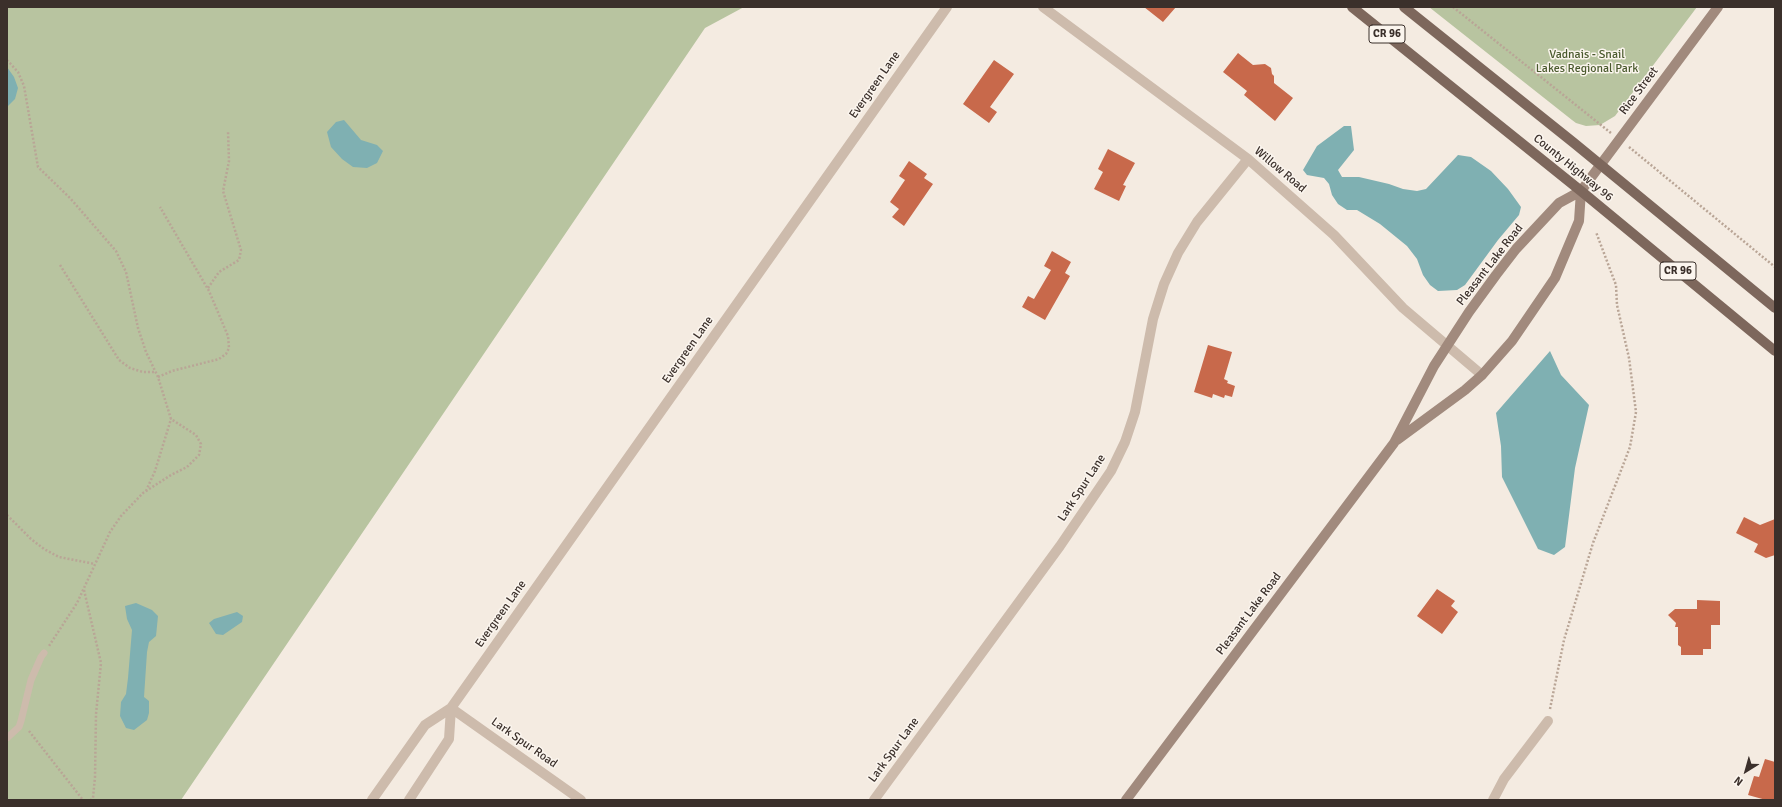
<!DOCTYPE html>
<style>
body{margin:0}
#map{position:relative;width:1782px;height:807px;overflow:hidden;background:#f4ebe1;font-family:Signika,sans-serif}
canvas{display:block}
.frame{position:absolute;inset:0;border:8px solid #3b302b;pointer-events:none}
.north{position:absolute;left:1726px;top:751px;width:40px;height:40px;-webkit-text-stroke:3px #fbf5ee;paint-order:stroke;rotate:217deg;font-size:11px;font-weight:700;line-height:16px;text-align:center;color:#3b302b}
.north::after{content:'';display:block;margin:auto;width:14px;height:18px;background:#3b302b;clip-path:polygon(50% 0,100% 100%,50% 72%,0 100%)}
</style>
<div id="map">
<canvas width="1782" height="807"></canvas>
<div class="frame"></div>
<div class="north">N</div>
</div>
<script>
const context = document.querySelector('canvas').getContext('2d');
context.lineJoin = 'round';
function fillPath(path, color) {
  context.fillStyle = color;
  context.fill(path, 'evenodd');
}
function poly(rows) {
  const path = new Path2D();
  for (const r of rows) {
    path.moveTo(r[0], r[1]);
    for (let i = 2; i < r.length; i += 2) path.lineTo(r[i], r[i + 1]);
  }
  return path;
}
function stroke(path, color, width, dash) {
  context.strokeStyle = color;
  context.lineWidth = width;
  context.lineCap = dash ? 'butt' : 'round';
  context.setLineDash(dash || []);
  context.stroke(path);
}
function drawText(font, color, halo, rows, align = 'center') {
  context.font = font + ' Signika,sans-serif';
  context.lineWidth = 3;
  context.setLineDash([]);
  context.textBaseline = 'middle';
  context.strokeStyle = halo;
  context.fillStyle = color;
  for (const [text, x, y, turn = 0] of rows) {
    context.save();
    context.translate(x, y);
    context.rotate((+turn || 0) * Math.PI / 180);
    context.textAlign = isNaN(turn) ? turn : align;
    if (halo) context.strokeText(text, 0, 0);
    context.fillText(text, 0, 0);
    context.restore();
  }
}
fillPath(poly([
 [7,7,744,7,705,28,181,800,7,800],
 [1429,7,1697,7,1615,116,1600,125,1586,126,1576,123,1572,120]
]), '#b8c4a0');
fillPath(poly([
 [7,67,14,77,18,88,15,99,7,107],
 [344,120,361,140,377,145,383,151,377,163,367,168,353,167,342,159,331,147,327,132,336,122],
 [1344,126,1351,126,1354,150,1338,170,1342,177,1359,177,1389,184,1403,189,1417,191,1426,189,1458,155,1471,157,1491,171,1508,189,1521,207,1519,215,1498,240,1465,285,1457,290,1438,291,1430,285,1423,275,1417,259,1407,246,1380,224,1357,210,1347,210,1338,204,1332,195,1329,184,1324,178,1307,175,1303,170,1317,146],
 [1550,351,1561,375,1589,405,1575,468,1565,547,1554,555,1538,549,1502,477,1501,446,1496,413],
 [136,603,152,610,158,616,156,636,149,642,147,652,144,697,149,701,149,713,147,720,134,730,126,728,120,716,121,702,126,694,128,678,132,630,127,619,125,606],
 [237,612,243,616,242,622,223,635,216,634,209,623,214,619]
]), '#7fb0b2');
fillPath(poly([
 [1144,7,1176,7,1163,22],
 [1238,53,1253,65,1265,64,1271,68,1272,74,1274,76,1274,83,1293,98,1275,121,1244,95,1247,91,1223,72],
 [994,60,1014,74,990,107,997,112,989,123,963,104],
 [1108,149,1135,163,1123,185,1126,186,1119,201,1094,189,1103,172,1098,169],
 [909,161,927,174,924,178,933,184,904,226,892,217,899,209,890,202,905,180,899,176],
 [1052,251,1071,262,1065,273,1070,276,1045,320,1022,307,1028,296,1034,299,1051,270,1044,266],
 [1208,345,1232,352,1224,379,1228,381,1227,383,1235,386,1232,397,1225,395,1224,398,1213,394,1212,398,1194,392],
 [1744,517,1760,525,1775,519,1775,555,1766,558,1754,552,1758,544,1736,533],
 [1437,589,1455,601,1451,606,1458,612,1442,634,1417,616],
 [1697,600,1720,601,1720,625,1711,625,1711,649,1703,649,1703,655,1681,655,1681,647,1678,645,1678,627,1675,627,1676,623,1668,615,1675,609,1697,609],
 [1765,759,1775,762,1775,800,1766,800,1748,795,1754,776,1759,777]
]), '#c8694b');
stroke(poly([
 [1453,7,1611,133],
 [7,60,18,72,24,86,38,167,70,198,116,251,126,272,138,328,146,352,158,377,171,419,196,435,201,444,199,455,187,467,171,475,143,493,121,516,110,532,77,603,49,646],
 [1629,147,1775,267],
 [60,265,119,360,130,368,143,372,155,372],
 [208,288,219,272,239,260,241,250,223,191,229,161,228,131],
 [158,377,172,371,219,359,226,354,229,348,228,336,209,291,160,207],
 [146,491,155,471,171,419],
 [7,515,31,539,44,549,59,557,95,564],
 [84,590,101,663,96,714,95,777,93,798,91,800],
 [1550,709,1564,640,1593,543,1630,447,1636,412,1629,358,1617,305,1616,285,1596,232],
 [29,731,83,800]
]), '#b9a596', 2.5, [2, 2]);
stroke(poly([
 [7,738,19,727,21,721,31,680,41,657,44,653]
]), '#cdbbac', 7);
stroke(poly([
 [1043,7,1248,159,1334,235,1403,308,1482,375],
 [451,708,581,800],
 [372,800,425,725,451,708,947,7],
 [409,800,449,739,451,708],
 [874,800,1060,546,1111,471,1125,442,1135,412,1153,319,1164,284,1178,253,1197,222,1248,159],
 [1493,800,1504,779,1548,721]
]), '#cdbbac', 10);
stroke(poly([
 [1397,440,1465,390,1482,375,1512,341,1555,278,1579,221,1581,191],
 [1126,800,1394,443,1434,366,1469,312,1496,275,1516,249,1559,203,1581,191,1718,7]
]), '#a18a7d', 10);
stroke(poly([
 [1352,7,1581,191,1775,351],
 [1404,7,1574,143,1775,308]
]), '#7d675c', 10);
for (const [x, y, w] of [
 [1387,34,36],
 [1678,271,36]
]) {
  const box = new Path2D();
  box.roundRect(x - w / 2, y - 9, w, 18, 3);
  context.fillStyle = '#fbf5ee';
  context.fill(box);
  stroke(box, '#3b302b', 1);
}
drawText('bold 11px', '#3b302b', null, [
 ["CR 96",1387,34],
 ["CR 96",1678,271]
]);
drawText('12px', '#4a5a2e', '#fbf5ee', [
 ["Vadnais - Snail",1587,55],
 ["Lakes Regional Park",1587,69]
]);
drawText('12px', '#3b302b', '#fbf5ee', [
 ["Evergreen Lane",875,85,-55],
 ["Rice Street",1639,91,-53],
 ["County Highway 96",1573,168,39],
 ["Willow Road",1280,170,40],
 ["Pleasant Lake Road",1490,265,-52],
 ["Evergreen Lane",688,350,-55],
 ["Lark Spur Lane",1082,488,-57],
 ["Evergreen Lane",501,614,-55],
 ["Pleasant Lake Road",1249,614,-53],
 ["Lark Spur Road",524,743,35],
 ["Lark Spur Lane",894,750,-54]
]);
</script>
